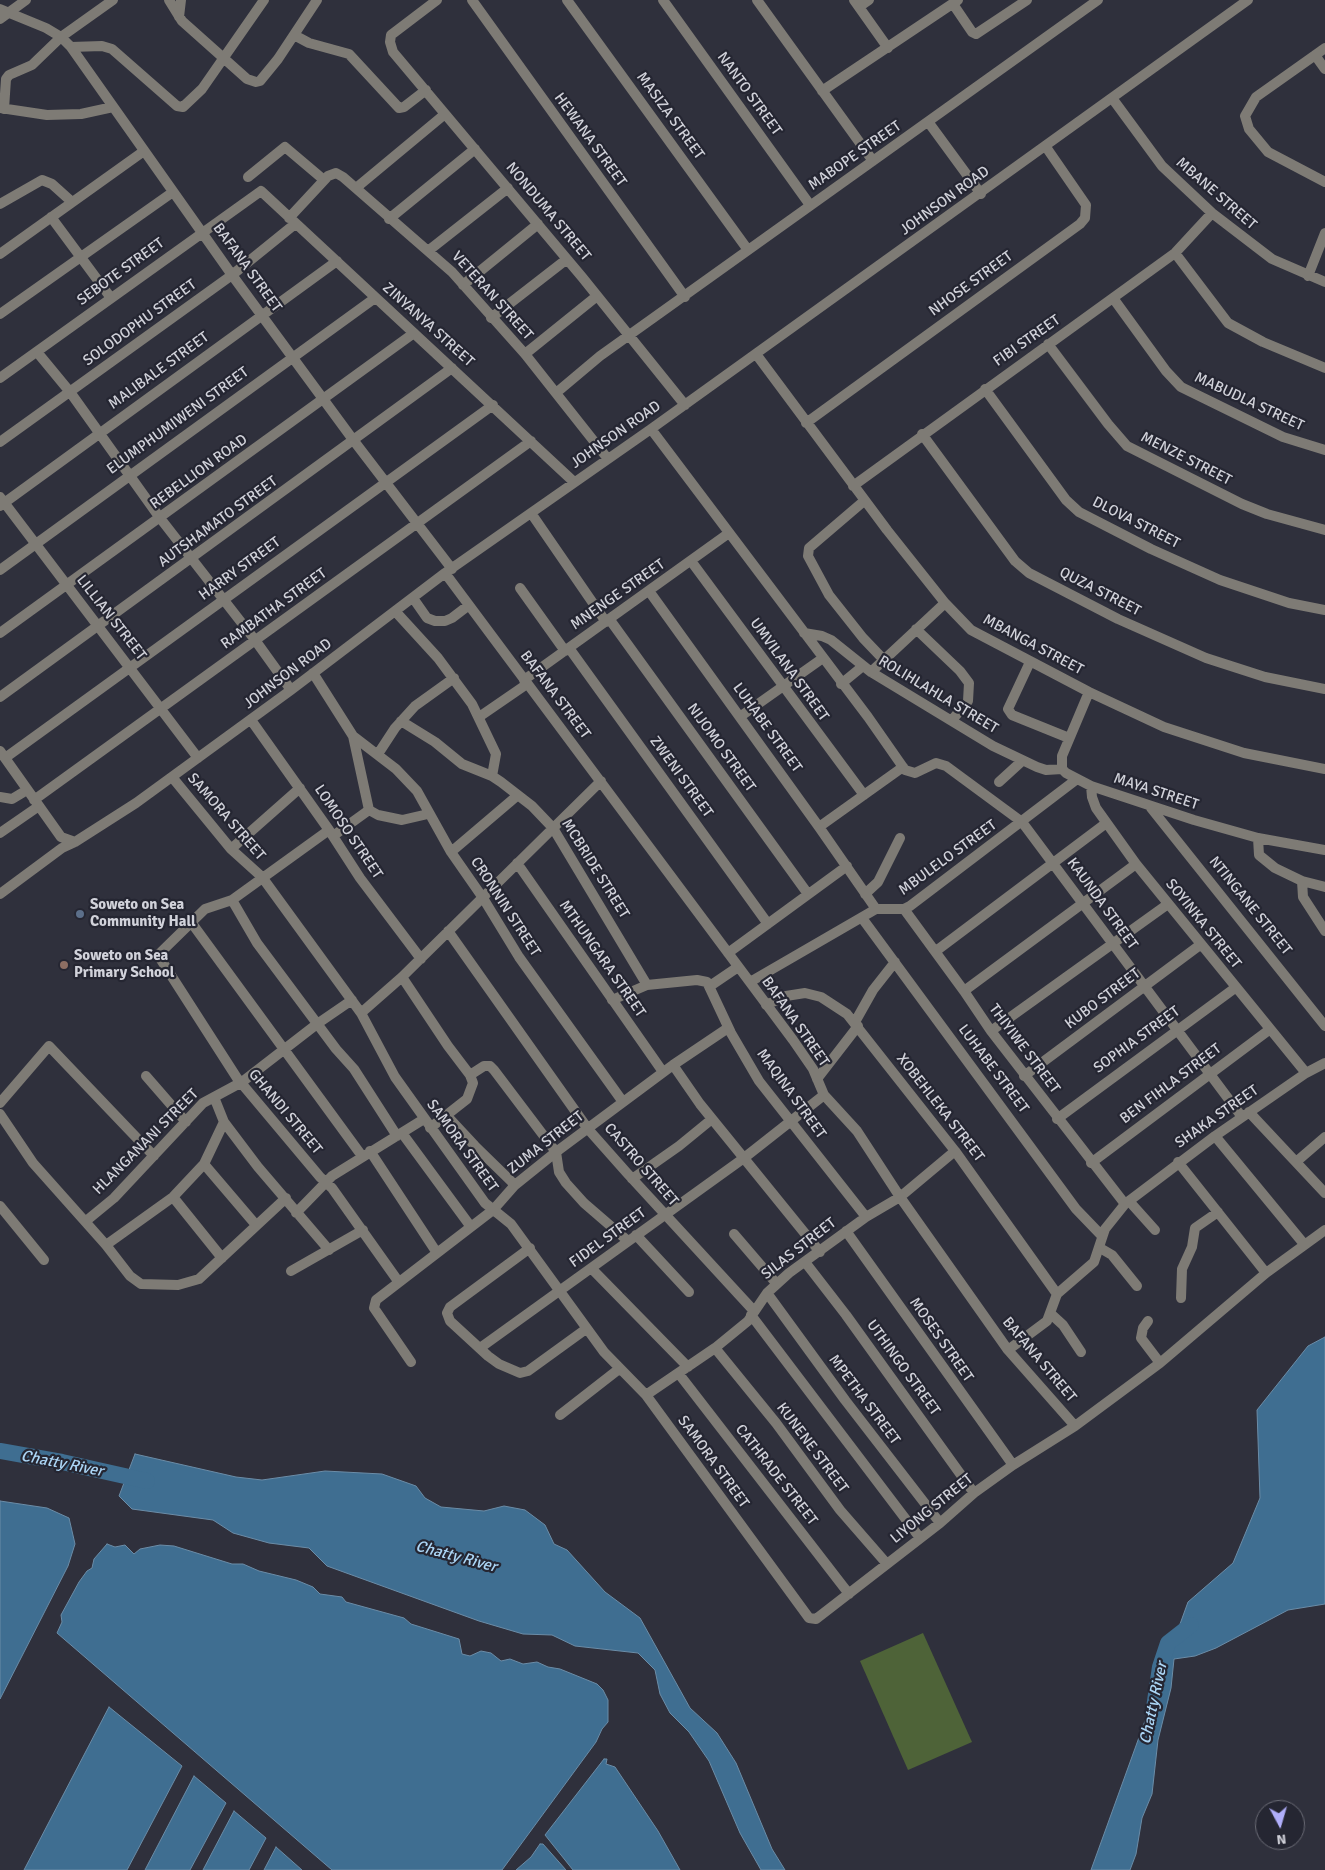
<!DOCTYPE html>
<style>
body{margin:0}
#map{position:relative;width:1325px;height:1870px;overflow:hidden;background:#2f303c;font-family:Signika,sans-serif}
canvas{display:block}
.north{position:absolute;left:1255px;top:1800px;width:50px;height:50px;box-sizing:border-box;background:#252632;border:1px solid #6a6b75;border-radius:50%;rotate:174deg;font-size:14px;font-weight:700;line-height:20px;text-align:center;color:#d1d2da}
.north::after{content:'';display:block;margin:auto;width:18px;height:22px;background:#b0aefa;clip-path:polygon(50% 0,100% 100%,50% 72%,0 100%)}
</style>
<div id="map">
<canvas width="1325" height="1870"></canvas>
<div class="north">N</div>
</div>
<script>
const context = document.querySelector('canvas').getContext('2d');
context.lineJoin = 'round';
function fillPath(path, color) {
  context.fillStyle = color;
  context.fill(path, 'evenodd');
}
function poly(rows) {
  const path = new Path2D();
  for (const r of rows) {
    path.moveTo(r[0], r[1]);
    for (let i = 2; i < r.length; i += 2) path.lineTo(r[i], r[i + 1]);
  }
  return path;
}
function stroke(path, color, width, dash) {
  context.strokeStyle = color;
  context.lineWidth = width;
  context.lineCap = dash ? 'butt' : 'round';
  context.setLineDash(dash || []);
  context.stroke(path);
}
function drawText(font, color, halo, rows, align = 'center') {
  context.font = font + ' Signika,sans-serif';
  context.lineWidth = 4.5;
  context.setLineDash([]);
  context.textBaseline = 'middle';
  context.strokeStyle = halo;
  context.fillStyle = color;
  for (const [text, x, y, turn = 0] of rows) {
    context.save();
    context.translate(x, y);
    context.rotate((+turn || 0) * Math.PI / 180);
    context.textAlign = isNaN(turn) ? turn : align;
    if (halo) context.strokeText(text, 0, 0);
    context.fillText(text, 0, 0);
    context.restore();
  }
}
fillPath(poly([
 [923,1633,972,1742,908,1770,860,1661]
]), '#4e6338');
const water = poly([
 [1325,1337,1325,1604,1288,1610,1216,1648,1195,1656,1174,1659,1171,1688,1158,1740,1152,1794,1142,1818,1136,1854,1130,1870,1091,1870,1188,1602,1233,1563,1260,1498,1257,1410,1308,1346,1325,1337],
 [135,1454,236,1477,262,1480,325,1471,382,1474,416,1486,425,1498,441,1507,484,1511,504,1506,525,1510,545,1525,554,1544,567,1550,605,1592,640,1618,690,1708,717,1733,736,1763,772,1849,785,1870,761,1870,740,1833,709,1761,689,1732,670,1713,660,1694,655,1670,638,1653,575,1646,552,1635,523,1634,479,1621,327,1566,309,1548,269,1543,233,1533,213,1520,132,1509,119,1496,135,1454],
 [0,1501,47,1508,69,1518,75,1544,68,1566,0,1699,0,1501],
 [107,1544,115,1547,125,1545,134,1554,140,1549,160,1545,174,1546,232,1564,243,1564,259,1571,296,1580,313,1587,320,1594,342,1597,346,1602,404,1618,411,1624,459,1639,462,1654,470,1656,481,1651,491,1653,501,1661,510,1659,523,1664,537,1662,548,1667,560,1669,597,1684,603,1690,608,1700,608,1722,602,1729,596,1742,502,1870,332,1870,57,1633,62,1622,61,1615,79,1582,87,1571,92,1568,94,1559,107,1544],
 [109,1707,182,1766,127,1870,24,1870,109,1707],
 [604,1759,607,1759,606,1764,615,1767,658,1831,680,1870,573,1870,545,1835,604,1759],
 [194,1776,226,1803,190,1870,145,1870,194,1776],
 [234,1811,266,1838,249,1870,203,1870,234,1811],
 [540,1844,543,1844,566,1870,516,1870,531,1857,540,1844],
 [276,1847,302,1870,264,1870,276,1847]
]);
fillPath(water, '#3f6e91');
stroke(water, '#6b8ca7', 1);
stroke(poly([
 [0,1451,62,1462,147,1481],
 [1154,1708,1160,1667,1168,1643,1191,1625]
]), '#3f6e91', 16);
stroke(poly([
 [169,0,182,21,247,79,256,82,260,81,278,59,317,0],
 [437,0,391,35,390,42,393,52,582,277,685,405],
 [472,0,685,297],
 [567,0,748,250],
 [663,0,810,205],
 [757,0,873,161],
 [854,0,888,48],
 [953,4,972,32,976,34,1027,0],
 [859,7,869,0],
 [0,9,46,28,61,37,71,47,232,275,354,441,452,569],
 [179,17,181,0],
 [0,19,26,0],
 [294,35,309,43,349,54,399,108,404,107,426,90],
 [71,47,102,46,112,49,177,106,183,107,202,89,264,0],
 [1325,48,1256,97,1245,116,1249,129,1268,152,1325,182],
 [1315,55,1325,69],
 [822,91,958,0],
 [1112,98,1162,166,1212,213,1272,259,1325,282],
 [0,108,47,115,81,114,113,107],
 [4,109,6,79,9,75,32,65,61,37,113,0],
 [929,123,981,194],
 [248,177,285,147,324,180],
 [356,188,445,114],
 [0,204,42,180,52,184,72,202],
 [51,217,111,298],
 [289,218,328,176,336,173,343,177,452,272,525,354,608,459],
 [389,219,475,149],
 [428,251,508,188],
 [1175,253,1228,323,1263,342,1325,368],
 [0,254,144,151],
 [1308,276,1325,233],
 [463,285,538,224],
 [1113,298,1166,371,1181,387,1283,437,1325,450],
 [0,314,173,192],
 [491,318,567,259],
 [1048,344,1108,424,1127,446,1242,504,1267,514,1325,530],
 [37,352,70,392,160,518,255,640,291,690],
 [525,354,597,296],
 [756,354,887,530,945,603,971,630,1089,692,1164,727,1244,753,1325,769],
 [0,378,261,191,574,482],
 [985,389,1066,500,1079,512,1151,549,1220,580,1289,603,1325,610],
 [556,393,600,356,1098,0],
 [806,423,1080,224,1085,218,1086,205,1046,147],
 [651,429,868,717,905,770,915,773,936,763,946,766,1022,822,1242,1117],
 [922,434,1015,561,1029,573,1118,619,1206,658,1265,677,1325,689],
 [0,442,232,275,295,224],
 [853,486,1175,253,1212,213],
 [0,497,198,758],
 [864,501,809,548,808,556,829,595,863,638,884,660],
 [0,506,337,261],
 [531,513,606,622],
 [691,561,864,795],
 [0,570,375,298],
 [445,573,793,1040,813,1069,824,1095,857,1131,900,1197,1008,1350,1075,1426,1160,1363,1266,1273,1325,1230],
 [520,588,565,651],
 [649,591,819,827,876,909],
 [413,598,427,618,435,621,445,621,452,618,469,605],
 [395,611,438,658,472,704,496,754,492,776],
 [610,620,808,894],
 [916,629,960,671,969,683,968,701,952,720],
 [0,633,414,333],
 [804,633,822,636,831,640,871,672,993,746,1037,767,1046,770,1062,769],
 [569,648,768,924],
 [1030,662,1008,709,1012,715,1069,738],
 [871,672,945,603],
 [313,673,353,736,396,769,417,791,451,852,483,898,519,957,623,1102],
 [524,680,729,533],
 [841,684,863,666],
 [1089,692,1062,756,1062,769,1066,773,1091,786,1194,820,1258,838,1325,850],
 [0,697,452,368],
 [741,716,823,658],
 [479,717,527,684],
 [251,720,329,830,360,878,421,959],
 [401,721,435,742,462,764,492,776,501,782,532,806,553,828,647,985],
 [353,736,369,810],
 [0,751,61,837,75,842],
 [378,754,395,728,415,706,454,678],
 [5,758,493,405],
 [172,777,231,849,262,877,361,1013,395,1077,485,1203,511,1224,604,1352,646,1395,809,1618,816,1619,940,1523,974,1493,1013,1465,1075,1426],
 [999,782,1022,761],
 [1091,786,1092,797,1096,808,1136,864,1306,1073],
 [0,797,12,799,27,790],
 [34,800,531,441],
 [1151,808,1325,1026],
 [369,810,378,815,402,820,428,814],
 [819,827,903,767],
 [329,830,232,900,205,909,158,955,237,1078,320,1177,332,1188,398,1281],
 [0,833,39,806],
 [333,836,369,810],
 [1258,838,1259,855,1275,868,1302,881,1325,887],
 [231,849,300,788],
 [451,852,518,795],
 [517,863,663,1072],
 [1302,881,1303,897,1325,931],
 [0,894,62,848,75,842,136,803,291,690,445,573,651,429,1248,0],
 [865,894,878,882,900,838],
 [232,900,257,943,336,1049,354,1069,397,1136],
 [904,909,964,991,991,1031,1125,1204],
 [862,918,1076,1209,1102,1236],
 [191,922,362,1156],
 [448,931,588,1129,627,1173,754,1311],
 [936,951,1105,824],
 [728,953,847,866],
 [402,977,448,1046,470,1075,473,1083,467,1099,430,1128],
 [750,982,876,909,904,909,910,906,1077,779],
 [710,986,738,967],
 [964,991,1136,864],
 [612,1000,647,985,697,980,707,982,731,1033,759,1081,866,1217],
 [766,1005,786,996,805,993,821,997,847,1014,955,1151,1057,1294],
 [361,1013,402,977,601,781],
 [855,1022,873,990,895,962],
 [991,1031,1168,904],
 [673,1065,700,1104,820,1252],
 [470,1075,484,1066,490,1066,494,1070,556,1152,559,1172,566,1183,584,1203,628,1241],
 [146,1076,186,1122],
 [1024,1076,1200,945],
 [817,1079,858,1026],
 [214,1097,224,1122,258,1167,329,1250],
 [0,1103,49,1046,154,1156],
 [1249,1112,1325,1193],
 [0,1114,33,1163,106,1245,130,1276,141,1284,178,1285,199,1279,286,1198],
 [447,1116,475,1146,515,1185],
 [1057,1119,1235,988],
 [402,1133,471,1227],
 [1215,1136,1304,1244],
 [370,1151,437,1253],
 [1178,1162,1266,1273],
 [1296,1162,1325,1137],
 [1091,1163,1269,1030],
 [204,1164,256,1225],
 [632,1179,679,1146,712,1119],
 [173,1197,222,1258],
 [1129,1201,1155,1230],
 [0,1206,44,1260],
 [296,1213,332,1176,424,1119],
 [86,1221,114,1198,203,1103,242,1082,317,1024,352,1000],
 [846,1231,1013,1465],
 [734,1234,776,1283],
 [636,1235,689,1292],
 [106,1245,173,1197,204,1164,224,1122],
 [530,1248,450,1307,447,1313,450,1321,488,1356,499,1364,520,1373,528,1371,586,1329],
 [1100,1248,1112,1255,1137,1286],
 [805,1262,846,1315,974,1493],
 [592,1269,688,1367],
 [291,1271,363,1230],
 [767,1293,845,1400,940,1523],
 [1181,1298,1182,1269,1192,1247,1195,1228,1218,1212],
 [1051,1314,1063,1325,1081,1352],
 [751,1315,920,1538],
 [1148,1321,1143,1328,1141,1338,1160,1363],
 [480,1348,744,1158,824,1095],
 [715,1348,776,1423,840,1510,887,1564],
 [1008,1350,1047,1321,1057,1294,1094,1262,1105,1229,1125,1204,1215,1136,1306,1073,1325,1063],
 [411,1362,374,1308,376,1300,493,1210,515,1185,556,1152,673,1065,728,1028],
 [679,1374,849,1594],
 [646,1395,715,1348,748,1321,767,1293,789,1273,866,1217,900,1197,955,1151],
 [560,1415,619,1369]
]), '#7e7b75', 10);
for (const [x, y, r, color] of [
 [80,914,5,"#5c6f8a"],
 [64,965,5,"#8d6e63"]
]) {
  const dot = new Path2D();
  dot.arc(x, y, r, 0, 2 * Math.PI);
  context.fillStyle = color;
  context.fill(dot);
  stroke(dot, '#252632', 2);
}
drawText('15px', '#d1d2da', '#252632', [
 ["NANTO STREET",749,94,54],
 ["MASIZA STREET",670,116,54],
 ["HEWANA STREET",590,140,54],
 ["MABOPE STREET",855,156,-35],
 ["MBANE STREET",1216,194,41],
 ["JOHNSON ROAD",945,201,-36],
 ["NONDUMA STREET",548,212,50],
 ["BAFANA STREET",247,268,54],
 ["SEBOTE STREET",121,272,-36],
 ["NHOSE STREET",971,284,-36],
 ["VETERAN STREET",492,296,48],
 ["SOLODOPHU STREET",140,323,-36],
 ["ZINYANYA STREET",428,325,42],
 ["FIBI STREET",1027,341,-35],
 ["MALIBALE STREET",159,371,-36],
 ["MABUDLA STREET",1249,402,25],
 ["ELUMPHUMIWENI STREET",178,421,-36],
 ["JOHNSON ROAD",616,435,-35],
 ["MENZE STREET",1186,459,27],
 ["REBELLION ROAD",199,472,-36],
 ["AUTSHAMATO STREET",218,522,-36],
 ["DLOVA STREET",1136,523,27],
 ["HARRY STREET",240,569,-36],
 ["QUZA STREET",1100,592,27],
 ["MNENGE STREET",618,595,-35],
 ["RAMBATHA STREET",274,609,-36],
 ["LILLIAN STREET",111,618,52],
 ["MBANGA STREET",1033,645,28],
 ["UMVILANA STREET",789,670,54],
 ["JOHNSON ROAD",288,674,-37],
 ["BAFANA STREET",555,695,53],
 ["ROLIHLAHLA STREET",938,695,31],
 ["LUHABE STREET",767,728,54],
 ["NIJOMO STREET",721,748,54],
 ["ZWENI STREET",681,777,54],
 ["MAYA STREET",1156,792,18],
 ["SAMORA STREET",226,817,49],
 ["LOMOSO STREET",348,832,56],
 ["MBULELO STREET",948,858,-36],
 ["MCBRIDE STREET",595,869,58],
 ["KAUNDA STREET",1102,904,54],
 ["NTINGANE STREET",1250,906,51],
 ["CRONNIN STREET",505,907,57],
 ["SOYINKA STREET",1203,924,51],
 ["MTHUNGARA STREET",602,959,55],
 ["KUBO STREET",1103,999,-37],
 ["BAFANA STREET",795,1022,55],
 ["SOPHIA STREET",1137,1040,-36],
 ["THIYIWE STREET",1024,1049,53],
 ["LUHABE STREET",993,1069,53],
 ["BEN FIHLA STREET",1171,1084,-37],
 ["MAQINA STREET",791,1094,54],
 ["XOBEHLEKA STREET",940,1108,52],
 ["GHANDI STREET",285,1112,50],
 ["SHAKA STREET",1217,1117,-35],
 ["HLANGANANI STREET",146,1142,-45],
 ["ZUMA STREET",546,1143,-38],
 ["SAMORA STREET",462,1146,54],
 ["CASTRO STREET",641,1165,49],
 ["FIDEL STREET",608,1238,-36],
 ["SILAS STREET",799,1249,-38],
 ["MOSES STREET",941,1340,55],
 ["BAFANA STREET",1039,1360,50],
 ["UTHINGO STREET",903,1368,54],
 ["MPETHA STREET",864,1400,53],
 ["KUNENE STREET",812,1448,53],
 ["SAMORA STREET",713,1462,54],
 ["CATHRADE STREET",776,1475,52],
 ["LIYONG STREET",932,1509,-39]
]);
drawText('bold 15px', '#d1d2da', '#252632', [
 ["Soweto on Sea",90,905],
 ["Community Hall",90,922],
 ["Soweto on Sea",74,956],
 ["Primary School",74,973]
], 'left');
drawText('italic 16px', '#abd5f5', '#252632', [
 ["Chatty River",62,1464,11],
 ["Chatty River",456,1557,15],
 ["Chatty River",1154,1703,-78]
]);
</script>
